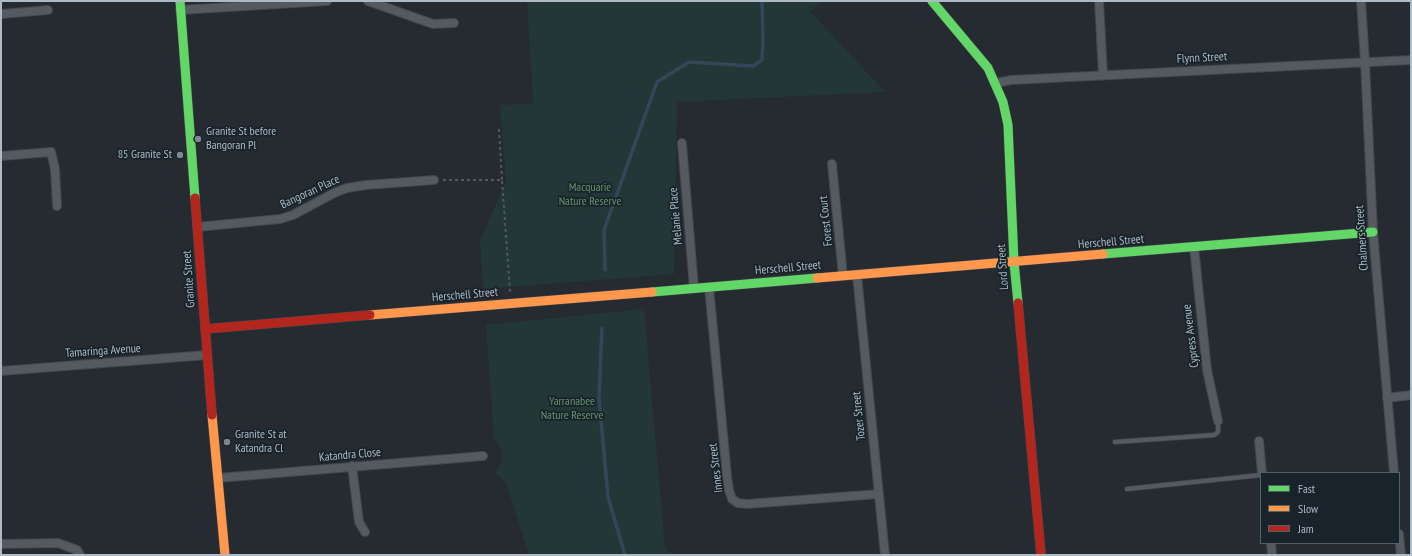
<!DOCTYPE html>
<style>
body{margin:0}
#map{position:relative;width:1412px;height:556px;overflow:hidden;background:#252b31;font-family:"PT Sans Narrow",sans-serif}
canvas{display:block}
.frame{position:absolute;inset:0;border:2px solid #adb9c4;pointer-events:none}
.legend{position:absolute;left:1260px;top:472px;width:140px;height:72px;box-sizing:border-box;background:#19232b;border:1px solid #545f68;margin:0;padding:5px 7px;list-style:none;font-size:12px;color:#adb9c4}
.legend li{display:flex;align-items:center;gap:8px;height:20px}
.legend b{width:20px;border:1px solid #545f68}
</style>
<div id="map">
<canvas width="1412" height="556"></canvas>
<div class="frame"></div>
<ul class="legend">
<li><b style="height:5px;background:#63d668"></b>Fast</li>
<li><b style="height:5px;background:#ff974d"></b>Slow</li>
<li><b style="height:5px;background:#b3261e"></b>Jam</li>
</ul>
</div>
<script>
const context = document.querySelector('canvas').getContext('2d');
context.lineJoin = 'round';
function fillPath(path, color) {
  context.fillStyle = color;
  context.fill(path, 'evenodd');
}
function poly(rows) {
  const path = new Path2D();
  for (const r of rows) {
    path.moveTo(r[0], r[1]);
    for (let i = 2; i < r.length; i += 2) path.lineTo(r[i], r[i + 1]);
  }
  return path;
}
function stroke(path, color, width, dash) {
  context.strokeStyle = color;
  context.lineWidth = width;
  context.lineCap = dash ? 'butt' : 'round';
  context.setLineDash(dash || []);
  context.stroke(path);
}
function drawText(font, color, halo, rows, align = 'center') {
  context.font = font + ' "PT Sans Narrow",sans-serif';
  context.lineWidth = 3.5;
  context.setLineDash([]);
  context.textBaseline = 'middle';
  context.strokeStyle = halo;
  context.fillStyle = color;
  for (const [text, x, y, turn = 0] of rows) {
    context.save();
    context.translate(x, y);
    context.rotate((+turn || 0) * Math.PI / 180);
    context.textAlign = isNaN(turn) ? turn : align;
    if (halo) context.strokeText(text, 0, 0);
    context.fillText(text, 0, 0);
    context.restore();
  }
}
fillPath(poly([
 [527,1,823,1,810,11,885,92,677,102,674,274,483,289,480,241,506,181,500,105,533,103],
 [644,309,665,547,673,555,529,555,506,483,495,472,502,462,503,452,494,438,486,325]
]), '#233737');
stroke(poly([
 [605,270,604,230,657,82,689,62,753,66,762,60,763,41,762,1],
 [602,328,599,398,608,497,625,555]
]), '#32485a', 3.5);
const lane = poly([
 [1115,442,1214,435,1218,432,1218,421],
 [1127,489,1261,475]
]);
const street = poly([
 [368,1,433,24,454,23],
 [1099,1,1103,75],
 [1361,1,1365,62,1373,232,1394,473],
 [180,10,327,1],
 [1,14,48,10],
 [996,83,1011,80,1411,60],
 [682,143,694,288],
 [1,156,51,152,55,169,57,206],
 [832,164,843,276],
 [197,227,280,219,293,215,336,192,347,188,366,185,434,180],
 [1194,247,1207,370,1218,421],
 [857,275,885,555],
 [709,287,727,476,729,490,732,499,738,503,747,504,879,494],
 [1,371,207,355],
 [1387,398,1411,395],
 [1259,441,1262,473],
 [352,466,359,522,365,532],
 [218,478,483,456],
 [1399,534,1401,555],
 [1271,543,1272,555],
 [1,544,58,543,77,550,80,555]
]);
const fast = poly([
 [180,1,195,198],
 [932,1,988,68,1003,102,1008,125,1014,262,1018,303],
 [1103,254,1373,232],
 [652,292,817,278]
]);
const slow = poly([
 [817,278,1103,254],
 [370,315,652,292],
 [212,415,225,555]
]);
const jam = poly([
 [195,198,212,415],
 [1018,303,1041,555],
 [205,329,370,315]
]);
stroke(lane, '#42474c', 5.5);
stroke(street, '#42474c', 10);
stroke(fast, '#42474c', 10);
stroke(slow, '#42474c', 10);
stroke(jam, '#42474c', 10);
stroke(poly([
 [499,129,502,180],
 [443,180,502,180,510,292]
]), '#53595d', 2, [3, 3]);
stroke(lane, '#545a60', 4);
stroke(street, '#545a60', 8);
stroke(fast, '#63d668', 9);
stroke(slow, '#ff974d', 9);
stroke(jam, '#b3261e', 9);
for (const [x, y, r, color] of [
 [198,139,4,"#7d8791"],
 [180,155,4,"#7d8791"],
 [227,442,4,"#7d8791"]
]) {
  const dot = new Path2D();
  dot.arc(x, y, r, 0, 2 * Math.PI);
  context.fillStyle = color;
  context.fill(dot);
  stroke(dot, '#19232b', 1.5);
}
drawText('12px', '#adb9c4', '#19232b', [
 ["Flynn Street",1202,58,-3],
 ["Bangoran Place",310,192,-25],
 ["Melanie Place",676,216,-95],
 ["Forest Court",826,221,-96],
 ["Chalmers Street",1362,238,-94],
 ["Herschell Street",1111,242,-5],
 ["Lord Street",1003,267,-94],
 ["Herschell Street",788,268,-5],
 ["Granite Street",189,279,-94],
 ["Herschell Street",465,295,-5],
 ["Cypress Avenue",1191,336,-97],
 ["Tamaringa Avenue",103,351,-4],
 ["Tozer Street",859,416,-96],
 ["Katandra Close",350,455,-5],
 ["Innes Street",716,468,-97]
]);
drawText('12px', '#adb9c4', '#19232b', [
 ["Granite St before",206,132],
 ["Bangoran Pl",206,146],
 ["85 Granite St",172,155,"right"],
 ["Granite St at",235,435],
 ["Katandra Cl",235,449]
], 'left');
drawText('12px', '#65946a', '#19232b', [
 ["Macquarie",590,188],
 ["Nature Reserve",590,202],
 ["Yarranabee",572,402],
 ["Nature Reserve",572,416]
]);
</script>
